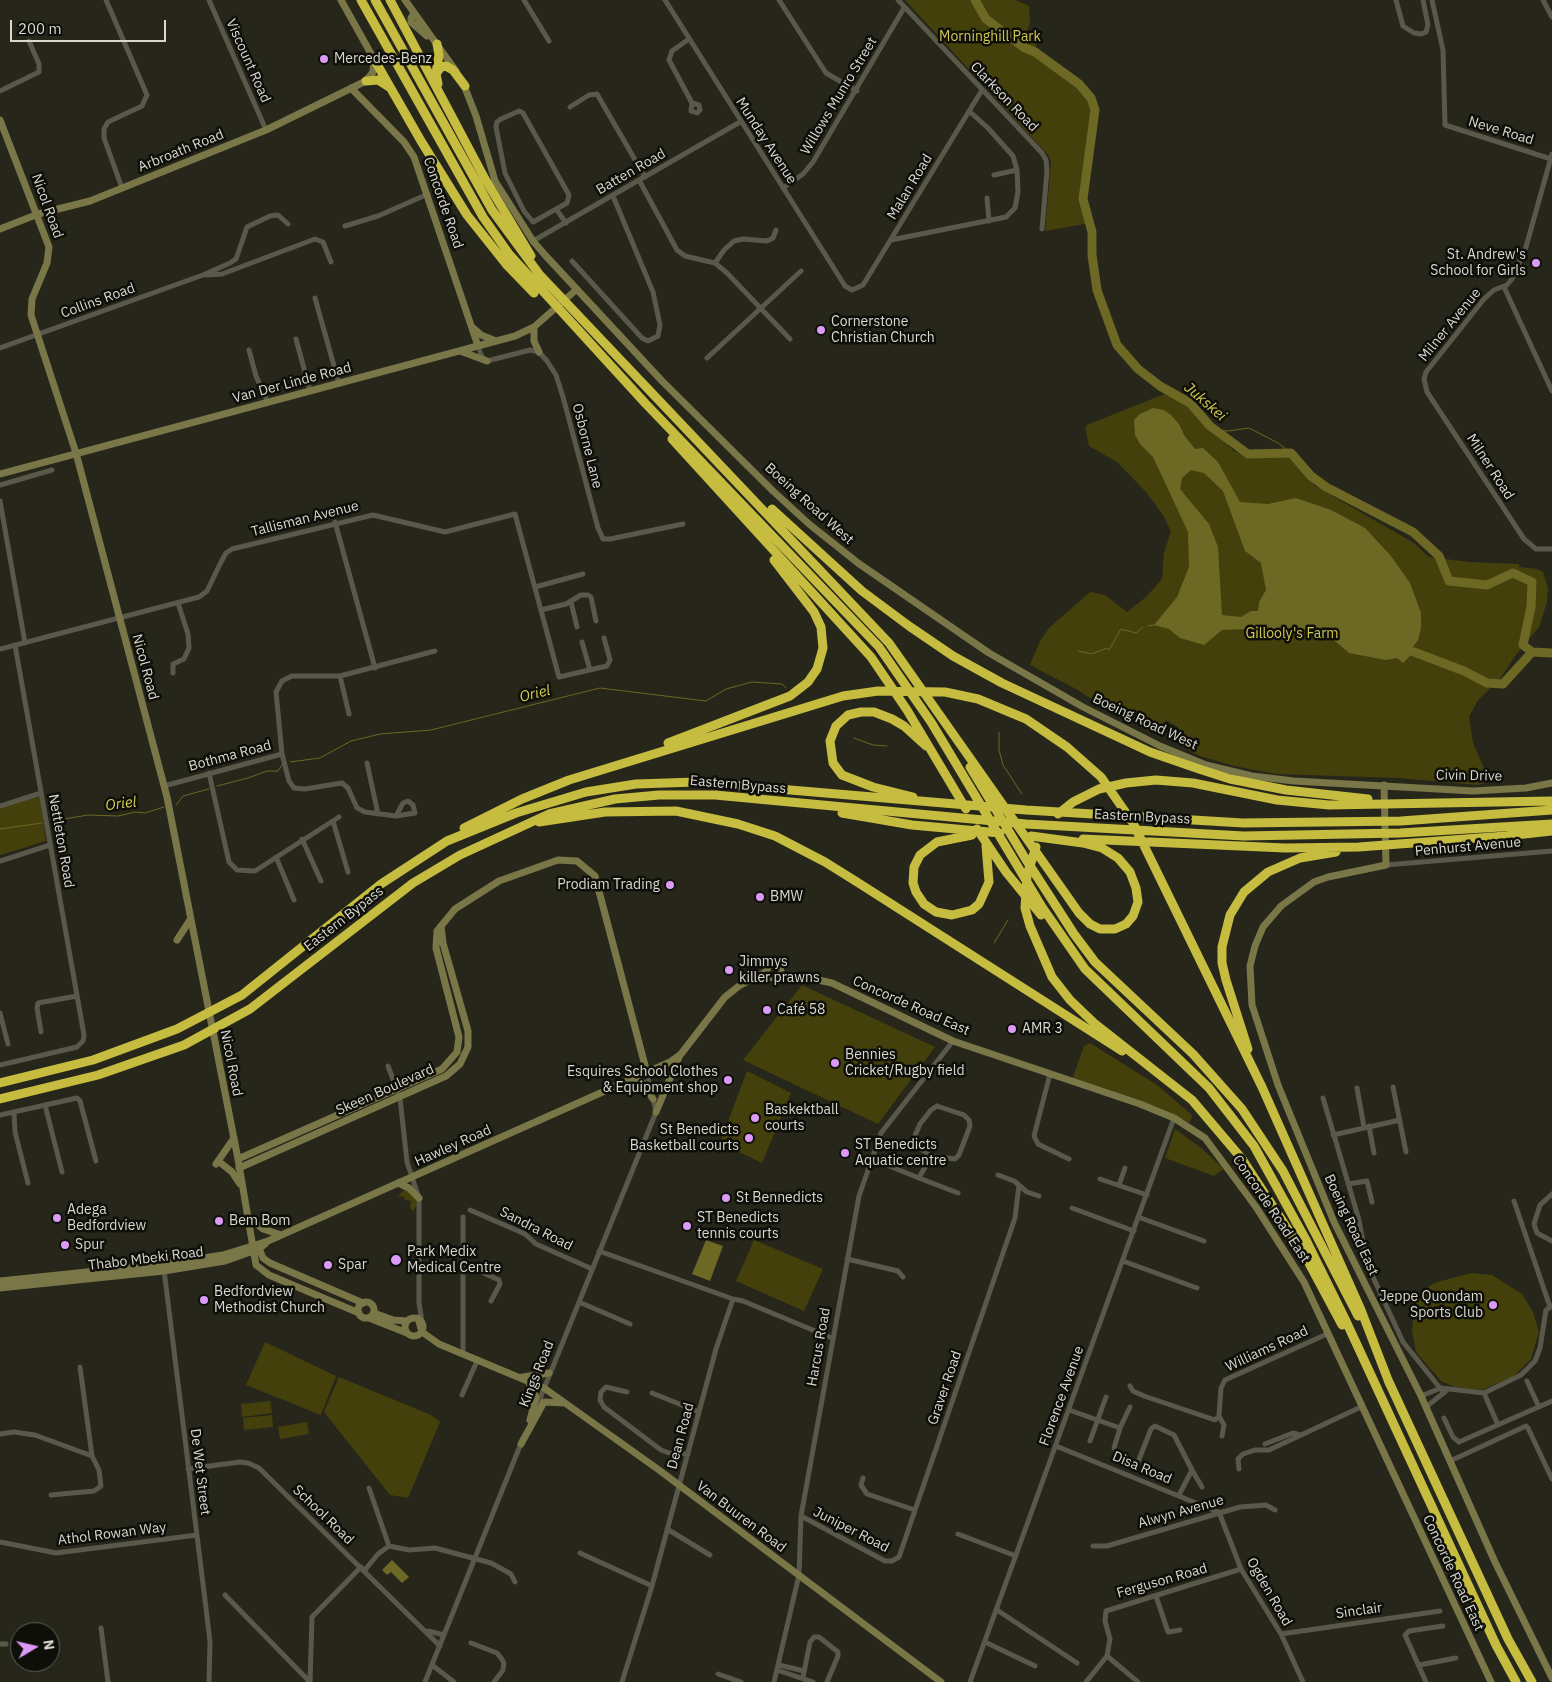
<!DOCTYPE html>
<meta charset="utf-8">
<style>
body{margin:0}
#map{position:relative;width:1552px;height:1682px;overflow:hidden;background:#27261b;font-family:"IBM Plex Sans",sans-serif}
canvas{display:block}
.north{position:absolute;left:10px;top:1622px;width:50px;height:50px;box-sizing:border-box;background:#0f0f0a;border:1px solid #605f5a;border-radius:50%;rotate:81deg;font-size:14px;font-weight:700;line-height:20px;text-align:center;color:#d9d8d1}
.north::after{content:'';display:block;margin:auto;width:18px;height:22px;background:#da9af6;clip-path:polygon(50% 0,100% 100%,50% 72%,0 100%)}
.scale{position:absolute;left:10px;top:20px;width:156px;height:22px;box-sizing:border-box;border:2px solid #d9d8d1;border-top:0;padding-left:6px;font-size:15px;line-height:18px;white-space:nowrap;color:#d9d8d1;-webkit-text-stroke:4px #0f0f0a;paint-order:stroke}
</style>
<div id="map">
<canvas width="1552" height="1682"></canvas>
<div class="north">N</div>
<div class="scale">200 m</div>
</div>
<script>
const context = document.querySelector('canvas').getContext('2d');
context.lineJoin = 'round';
function fillPath(path, color) {
  context.fillStyle = color;
  context.fill(path, 'evenodd');
}
function poly(rows) {
  const path = new Path2D();
  for (const r of rows) {
    if (r.length === 3) {
      path.moveTo(r[0] + r[2], r[1]);
      path.arc(r[0], r[1], r[2], 0, 2 * Math.PI);
      continue;
    }
    path.moveTo(r[0], r[1]);
    for (let i = 2; i < r.length; i += 2) path.lineTo(r[i], r[i + 1]);
  }
  return path;
}
function stroke(path, color, width, dash) {
  context.strokeStyle = color;
  context.lineWidth = width;
  context.lineCap = dash ? 'butt' : 'round';
  context.setLineDash(dash || []);
  context.stroke(path);
}
function drawText(font, color, halo, rows, align = 'center') {
  context.font = font + ' "IBM Plex Sans",sans-serif';
  context.lineWidth = 5;
  context.setLineDash([]);
  context.textBaseline = 'middle';
  context.strokeStyle = halo;
  context.fillStyle = color;
  for (const [text, x, y, turn = 0] of rows) {
    context.save();
    context.translate(x, y);
    context.rotate((+turn || 0) * Math.PI / 180);
    context.textAlign = isNaN(turn) ? turn : align;
    if (halo) context.strokeText(text, 0, 0);
    context.fillText(text, 0, 0);
    context.restore();
  }
}
fillPath(poly([
 [905,0,1015,0,1029,6,1030,22,1026,35,1037,42,1035,52,1079,84,1091,98,1095,110,1083,199,1090,223,1045,231,1051,162,1049,156],
 [1167,393,1179,399,1234,451,1245,456,1289,457,1303,470,1315,486,1414,543,1429,557,1469,562,1519,564,1519,567,1537,569,1543,572,1548,588,1547,602,1539,627,1515,656,1500,679,1478,700,1469,717,1473,743,1486,773,1485,783,1478,785,1399,778,1276,774,1234,766,1200,756,1178,744,1174,734,1178,727,1166,720,1162,727,1149,731,1123,719,1076,689,1030,665,1040,641,1049,628,1090,592,1105,595,1127,612,1146,597,1162,579,1164,553,1171,531,1163,515,1146,492,1117,462,1089,446,1085,428,1087,425],
 [40,796,46,841,0,855,0,808],
 [802,985,935,1047,878,1124,743,1060],
 [1090,1043,1157,1085,1192,1115,1190,1123,1154,1106,1076,1084,1073,1077,1084,1046],
 [747,1071,791,1093,762,1163,720,1143],
 [1175,1129,1201,1148,1224,1169,1214,1176,1165,1158],
 [407,1187,417,1198,417,1205,413,1211,410,1208,411,1201,405,1200,404,1197,398,1196],
 [754,1240,823,1269,804,1311,736,1281],
 [1471,1273,1492,1275,1522,1294,1533,1312,1539,1332,1531,1359,1514,1376,1482,1390,1455,1387,1441,1381,1416,1352,1412,1331,1414,1309,1419,1294,1434,1283],
 [265,1342,336,1376,321,1415,246,1385],
 [339,1377,431,1415,440,1422,408,1498,390,1495,324,1412],
 [270,1401,272,1413,242,1417,241,1404],
 [272,1415,273,1427,244,1430,243,1418],
 [307,1422,309,1434,280,1439,278,1427]
]), '#44400b');
fillPath(poly([
 [1153,408,1164,410,1171,415,1179,424,1184,435,1195,449,1203,448,1218,462,1240,502,1268,504,1296,498,1331,510,1365,528,1391,556,1410,583,1421,613,1421,628,1418,640,1413,647,1414,652,1403,663,1397,658,1386,660,1349,653,1334,640,1308,629,1298,629,1276,636,1260,634,1249,629,1222,630,1204,645,1180,638,1169,629,1154,625,1177,597,1189,567,1188,532,1153,457,1140,444,1135,435,1134,420,1140,414],
 [1191,470,1204,473,1223,491,1245,551,1261,563,1266,590,1259,602,1258,611,1251,611,1241,617,1222,615,1218,547,1209,524,1180,489,1182,478],
 [706,1240,723,1246,710,1281,692,1274],
 [392,1560,409,1577,402,1583,391,1572,387,1575,382,1570]
]), '#6d6824');
stroke(poly([
 [1210,426,1218,430,1228,431,1249,428,1278,443,1291,453],
 [1148,626,1154,625],
 [1078,651,1092,654,1107,648,1109,650,1121,629,1136,633,1143,627],
 [999,732,999,750,1003,765,1022,794],
 [854,738,873,745,887,746],
 [290,762,320,758,351,741,380,734,431,730,600,688,706,701,726,689,752,682,782,684,786,688],
 [217,786,248,778,267,771,278,771,282,765],
 [176,805,183,796,209,789],
 [52,821,88,815,118,816,135,812,145,813,164,807],
 [0,829,42,823],
 [994,943,1008,920]
]), '#6d6824', 1);
stroke(poly([
 [975,0,986,19,1023,47,1035,52,1079,84,1091,98,1095,110,1083,199,1092,232,1092,255,1097,290,1117,345,1138,369,1160,386,1190,403,1210,426,1248,454,1291,453,1311,476,1326,487,1413,532,1439,556,1449,581,1487,585,1513,573,1532,582,1531,607,1523,645,1532,652],
 [1414,652,1464,671,1487,683,1503,684,1532,652,1552,653]
]), '#6d6824', 9);
stroke(poly([
 [106,0,147,95,142,106,108,122,104,129,104,138,122,188],
 [209,0,266,130],
 [524,0,549,41],
 [665,0,845,286,852,290,863,285,982,90],
 [779,0,826,73,857,91],
 [898,0,1042,153,1046,160,1047,171,1042,229],
 [1396,0,1403,26,1414,33,1421,34,1426,32,1428,25,1423,0],
 [1432,0,1443,50,1445,125,1551,159],
 [1543,0,1552,17],
 [689,39,672,51,669,60,692,103,691,111,697,113,700,110,699,105,692,103],
 [0,91,39,72,39,64,29,41],
 [570,107,589,95,597,94,645,177],
 [519,111,523,113,569,195,567,203,533,222,524,211,505,173,496,127,497,122,501,119,519,111],
 [1552,154,1526,247,1512,279,1507,285,1494,290,1484,299,1426,372,1424,379,1427,392,1524,539,1536,549,1552,549],
 [994,175,1017,170],
 [639,180,677,250,685,256,715,263,727,273,790,339],
 [783,188,803,174,813,162,904,8],
 [987,198,989,221],
 [556,209,566,223],
 [345,226,378,216,428,194],
 [891,240,1006,217,1015,208,1018,192,1017,170,1013,156,988,128,969,111],
 [533,241,740,122],
 [572,261,642,338,648,341,658,336,660,325,653,292,613,196],
 [715,263,724,250,734,241,743,239,767,241,773,238,776,230],
 [206,275,222,274,315,239,323,242,331,262],
 [1504,287,1552,391],
 [315,298,339,384],
 [296,339,310,391],
 [478,346,482,357,487,361,530,350,539,352,547,361,556,375,563,397,598,528,603,539,610,539,683,524],
 [0,348,203,275,230,263,236,259,247,227,270,216,278,215,288,224],
 [249,350,256,376,268,403],
 [707,358,801,271],
 [0,485,52,470],
 [0,501,25,643],
 [335,522,375,668],
 [535,587,583,574],
 [571,602,577,627],
 [541,610,566,604,581,595,588,595,591,597,596,621],
 [582,642,590,670],
 [0,649,199,597,207,591,220,564,226,553,232,549,373,515,445,532,515,514,559,677,607,666,610,660,604,638],
 [173,673,173,664,184,659,189,648,188,634,178,603],
 [340,676,349,714],
 [367,763,378,814],
 [209,773,229,862,237,870,255,871,339,817],
 [164,786,282,754],
 [0,806,41,793],
 [396,816,403,803,408,801,413,805,415,813,396,816,365,812,357,808,348,788,342,783,305,789,294,788,289,781,282,754,276,692,282,681,292,676,340,676,435,651],
 [333,821,348,872],
 [302,839,321,881],
 [276,857,294,900],
 [0,861,50,845],
 [1386,865,1552,851],
 [0,1013,8,1044],
 [41,1032,37,1008,38,1003,77,996],
 [0,1065,77,1047,83,1041,84,1035,15,645],
 [388,1066,400,1098,407,1162,419,1198,419,1303,422,1321],
 [1050,1074,1034,1136,1038,1144,1069,1159],
 [1393,1087,1406,1152],
 [1357,1088,1364,1127],
 [1323,1098,1359,1220,1366,1259,1373,1277,1403,1342,1444,1393],
 [45,1105,62,1172],
 [937,1106,964,1115,969,1120,970,1126,959,1155,955,1159,931,1156,915,1145,914,1138,920,1124,931,1110,937,1106],
 [14,1112,15,1132,28,1183],
 [0,1115,77,1098,80,1101,96,1161],
 [1369,1126,1374,1153],
 [1333,1135,1400,1120],
 [872,1159,919,1178,931,1156],
 [998,1175,1014,1181,1027,1192,1039,1196],
 [919,1178,958,1193],
 [1100,1179,1147,1195],
 [1348,1184,1367,1181,1372,1202],
 [1119,1185,1125,1168],
 [1552,1194,1540,1205,1534,1224,1537,1233,1552,1241],
 [1514,1201,1550,1307],
 [1072,1208,1134,1231],
 [470,1210,525,1234,536,1244,592,1269],
 [1138,1217,1204,1241],
 [599,1251,733,1299],
 [847,1259,898,1271,903,1277],
 [1123,1261,1197,1288],
 [464,1264,499,1280,500,1284,491,1301],
 [164,1270,205,1600,210,1642,209,1682],
 [579,1302,630,1324],
 [463,1353,463,1217],
 [1527,1381,1539,1407],
 [1130,1386,1133,1391,1144,1396,1215,1420,1219,1416,1221,1388,1225,1380,1327,1334],
 [627,1392,606,1387,601,1392,600,1400,604,1407,661,1450,669,1453,688,1454],
 [652,1393,699,1412],
 [1484,1393,1498,1425],
 [462,1395,478,1359],
 [1421,1396,1441,1388,1484,1393,1521,1375,1535,1361,1540,1348,1546,1310,1552,1306],
 [537,1406,656,1112,647,1073],
 [1426,1407,1446,1391],
 [1069,1410,1120,1428,1130,1407],
 [1219,1416,1224,1425,1222,1436],
 [1444,1418,1453,1437,1459,1442,1552,1401],
 [0,1434,14,1432,35,1435,92,1456],
 [1090,1441,1106,1397],
 [1265,1444,1293,1433,1300,1435],
 [1056,1446,1218,1512],
 [1114,1448,1120,1428],
 [1450,1461,1526,1426,1528,1428,1552,1479],
 [1138,1462,1151,1429,1155,1426,1174,1435,1192,1470],
 [188,1469,240,1462,248,1463,259,1468,440,1646],
 [1239,1469,1238,1459,1243,1454,1255,1450,1269,1450,1361,1407],
 [863,1478,861,1485,867,1494,915,1510],
 [369,1488,389,1546],
 [51,1495,94,1491,101,1486,99,1470,92,1456,80,1367],
 [1179,1495,1192,1470,1202,1487],
 [1219,1512,1241,1569,1281,1634,1303,1682],
 [801,1516,885,1561,892,1561,899,1557,1015,1218,1019,1185],
 [667,1529,710,1555],
 [958,1534,1016,1556],
 [0,1542,56,1553,197,1535],
 [1093,1546,1107,1546,1240,1507,1266,1505,1275,1510],
 [580,1553,652,1586],
 [364,1571,378,1554,389,1546,409,1550,435,1548,491,1563,511,1574,515,1582],
 [225,1595,309,1681],
 [1156,1596,1168,1632,1180,1630],
 [997,1610,1077,1663],
 [101,1628,108,1682],
 [428,1631,444,1635],
 [1281,1634,1440,1611],
 [985,1642,1035,1666],
 [471,1643,497,1653,501,1658,504,1663,503,1670,494,1682],
 [0,1644,6,1644],
 [432,1665,454,1682],
 [779,1665,804,1671],
 [1419,1665,1456,1658],
 [777,1670,813,1682],
 [718,1674,741,1682],
 [803,1677,810,1642,814,1637,819,1637,838,1652,838,1656,827,1682],
 [310,1682,312,1617,361,1567],
 [425,1682,522,1441],
 [622,1682,652,1586,716,1349,733,1299,743,1301,832,1338],
 [774,1682,799,1575,801,1516,859,1196,881,1133,953,1041],
 [970,1682,1174,1118],
 [1086,1682,1107,1656],
 [1138,1682,1107,1656,1110,1639,1105,1621,1106,1611,1241,1569],
 [1426,1682,1405,1635,1409,1631,1443,1626]
]), '#59584b', 5);
stroke(poly([
 [405,0,456,71],
 [414,13,411,18,411,22,427,36],
 [463,83,476,116,495,181,533,241,545,255,662,381,773,491,809,524,858,563,989,653,1083,707,1160,746,1206,765,1252,776,1294,781,1473,791,1526,788,1552,783],
 [351,88,404,142,414,157,478,346],
 [0,120,49,247,47,263,32,299,31,315,76,453,167,797,238,1159,256,1265,269,1275,359,1313],
 [0,229,38,214,90,201,266,130,366,81,373,72,374,59,341,0],
 [534,327,534,341,539,352],
 [473,328,481,335,496,341],
 [460,351,487,361],
 [0,474,515,336,534,327,577,289],
 [1384,785,1386,865,1328,877,1314,882,1281,906,1263,927,1255,946,1250,966,1252,1005,1278,1085,1334,1222,1421,1396,1495,1562,1552,1678],
 [177,940,190,920],
 [774,971,7],
 [779,976,795,975,832,983,953,1041,1140,1104,1174,1118,1205,1138,1256,1207,1304,1282,1491,1682],
 [632,1080,643,1083,653,1099],
 [656,1112,680,1055],
 [238,1159,442,1069,457,1052,459,1037,436,948,437,931,455,909,499,881,558,860,577,861,595,876,647,1073],
 [216,1164,234,1138],
 [222,1164,232,1172,240,1184],
 [239,1168,446,1076,460,1064,468,1047,468,1031,443,943,441,926],
 [398,1183,409,1188,419,1198],
 [248,1217,263,1229,281,1235],
 [258,1246,263,1258,270,1263,363,1303],
 [0,1281,164,1264,223,1255,268,1241,670,1062,681,1054,725,997,739,986,767,971],
 [0,1288,164,1271,225,1261,259,1249,266,1243],
 [366,1310,8],
 [374,1313,393,1320,407,1321],
 [414,1327,9],
 [369,1318,407,1333],
 [418,1318,422,1332,439,1344,544,1388,659,1470,941,1682],
 [523,1377,549,1373],
 [528,1381,536,1397,530,1420],
 [521,1444,544,1402,564,1403]
]), '#797648', 7);
stroke(poly([
 [361,0,483,217,509,254,645,403,879,647,931,722,1042,907,1085,969,1209,1088,1254,1146,1306,1240,1345,1319,1496,1645,1516,1682],
 [375,0,492,210,539,274,889,643,1079,913,1090,924,1100,929,1115,929,1126,924,1133,916,1138,902,1136,888,1130,872,1118,858,1102,848,1083,843,1031,836],
 [390,0,485,179,531,256],
 [374,59,421,141,467,215,506,264,534,293],
 [436,73,439,55,437,44],
 [366,81,378,80,389,87],
 [438,84,436,74,441,67,446,66,453,70,465,86],
 [672,439,871,657,907,710,966,809],
 [772,509,862,591,909,626,953,656,1002,683,1150,752,1199,769,1230,779,1286,790,1368,799],
 [668,743,790,696,808,682,817,669,823,648,821,627,814,612,774,560],
 [970,767,1025,858,1074,934,1095,962,1193,1054,1242,1109,1283,1171,1358,1316],
 [913,797,873,787,842,775,833,763,830,741,836,726,848,715,861,712,874,712,892,719,904,726,926,746],
 [842,813,912,825,1000,833],
 [1058,814,1073,802,1099,789,1126,783,1156,780,1193,783,1277,800,1329,805,1552,801],
 [539,822,605,812,676,811,738,824,775,836,825,862,857,882,1122,1051],
 [464,828,522,799,569,780,843,696,878,691,945,692,978,699,1026,719,1067,747,1101,777,1133,823,1262,1087,1361,1310,1390,1385],
 [977,829,1006,872,1041,915],
 [972,835,937,842,920,855,914,867,913,883,916,892,924,904,936,912,952,915,972,910,979,904,989,882,986,846],
 [1083,839,1285,848,1359,847,1506,836,1552,831],
 [1036,847,1027,875,1025,908,1030,926,1052,977,1070,1000,1094,1023,1192,1100,1242,1159,1304,1254,1342,1325],
 [1248,1049,1226,980,1222,963,1222,947,1230,915,1244,892,1268,872,1300,858,1336,852],
 [0,1083,93,1060,177,1029,242,995,381,884,447,841,516,813,586,792,636,784,696,782,1026,810,1243,823,1401,821,1552,810],
 [0,1099,98,1075,184,1045,250,1009,413,883,460,855,549,814,615,799,659,795,715,795,1026,824,1244,836,1400,833,1552,824],
 [1388,1380,1508,1639,1532,1682]
]), '#c5bc40', 9);
for (const [x, y, r, color] of [
 [324,59,5,"#da9af6"],
 [1536,263,5,"#da9af6"],
 [821,330,5,"#da9af6"],
 [670,885,5,"#da9af6"],
 [760,897,5,"#da9af6"],
 [729,970,5,"#da9af6"],
 [767,1010,5,"#da9af6"],
 [1012,1029,5,"#da9af6"],
 [835,1063,5,"#da9af6"],
 [728,1080,5,"#da9af6"],
 [755,1118,5,"#da9af6"],
 [749,1138,5,"#da9af6"],
 [845,1153,5,"#da9af6"],
 [726,1198,5,"#da9af6"],
 [57,1218,5,"#da9af6"],
 [219,1221,5,"#da9af6"],
 [687,1226,5,"#da9af6"],
 [65,1245,5,"#da9af6"],
 [396,1260,6,"#da9af6"],
 [328,1265,5,"#da9af6"],
 [204,1300,5,"#da9af6"],
 [1493,1305,5,"#da9af6"]
]) {
  const dot = new Path2D();
  dot.arc(x, y, r, 0, 2 * Math.PI);
  context.fillStyle = color;
  context.fill(dot);
  stroke(dot, '#0f0f0a', 2);
}
drawText('14px', '#d0c74f', '#0f0f0a', [
 ["Morninghill Park",990,37],
 ["Gillooly's Farm",1292,634]
]);
drawText('14px', '#d9d8d1', '#0f0f0a', [
 ["Mercedes-Benz",334,59],
 ["St. Andrew's",1526,255,"right"],
 ["School for Girls",1526,271,"right"],
 ["Cornerstone",831,322],
 ["Christian Church",831,338],
 ["Prodiam Trading",660,885,"right"],
 ["BMW",770,897],
 ["Jimmys",739,962],
 ["killer prawns",739,978],
 ["Café 58",777,1010],
 ["AMR 3",1022,1029],
 ["Bennies",845,1055],
 ["Cricket/Rugby field",845,1071],
 ["Esquires School Clothes",718,1072,"right"],
 ["& Equipment shop",718,1088,"right"],
 ["Baskektball",765,1110],
 ["courts",765,1126],
 ["St Benedicts",739,1130,"right"],
 ["Basketball courts",739,1146,"right"],
 ["ST Benedicts",855,1145],
 ["Aquatic centre",855,1161],
 ["St Bennedicts",736,1198],
 ["Adega",67,1210],
 ["Bedfordview",67,1226],
 ["ST Benedicts",697,1218],
 ["tennis courts",697,1234],
 ["Bem Bom",229,1221],
 ["Spur",75,1245],
 ["Park Medix",407,1252],
 ["Medical Centre",407,1268],
 ["Spar",338,1265],
 ["Bedfordview",214,1292],
 ["Methodist Church",214,1308],
 ["Jeppe Quondam",1483,1297,"right"],
 ["Sports Club",1483,1313,"right"]
], 'left');
drawText('14px', '#d9d8d1', '#0f0f0a', [
 ["Viscount Road",248,61,66],
 ["Willows Munro Street",839,96,-59],
 ["Clarkson Road",1004,97,46],
 ["Neve Road",1501,131,17],
 ["Munday Avenue",766,141,57],
 ["Arbroath Road",181,151,-22],
 ["Batten Road",631,172,-30],
 ["Malan Road",910,187,-59],
 ["Concorde Road",443,203,71],
 ["Nicol Road",47,206,70],
 ["Collins Road",98,301,-20],
 ["Milner Avenue",1450,325,-51],
 ["Van Der Linde Road",292,383,-15],
 ["Osborne Lane",587,446,76],
 ["Milner Road",1490,467,57],
 ["Boeing Road West",809,504,42],
 ["Tallisman Avenue",305,519,-14],
 ["Nicol Road",145,667,75],
 ["Boeing Road West",1145,722,25],
 ["Bothma Road",230,756,-15],
 ["Civin Drive",1469,776,1],
 ["Eastern Bypass",738,785,5],
 ["Eastern Bypass",1142,817,3],
 ["Nettleton Road",61,841,80],
 ["Penhurst Avenue",1468,847,-5],
 ["Eastern Bypass",344,919,-38],
 ["Concorde Road East",911,1006,24],
 ["Nicol Road",231,1063,79],
 ["Skeen Boulevard",385,1090,-24],
 ["Hawley Road",453,1146,-24],
 ["Concorde Road East",1271,1209,56],
 ["Boeing Road East",1351,1225,65],
 ["Sandra Road",536,1229,27],
 ["Thabo Mbeki Road",146,1259,-7],
 ["Harcus Road",819,1347,-80],
 ["Williams Road",1267,1349,-25],
 ["Kings Road",537,1374,-68],
 ["Graver Road",945,1388,-71],
 ["Florence Avenue",1062,1396,-70],
 ["Dean Road",681,1436,-75],
 ["Disa Road",1142,1468,23],
 ["De Wet Street",200,1472,83],
 ["Alwyn Avenue",1181,1512,-16],
 ["School Road",323,1515,44],
 ["Van Buuren Road",741,1517,37],
 ["Juniper Road",851,1530,27],
 ["Athol Rowan Way",112,1534,-7],
 ["Concorde Road East",1453,1573,65],
 ["Ferguson Road",1162,1581,-16],
 ["Ogden Road",1269,1592,60],
 ["Sinclair",1359,1611,-8]
]);
drawText('italic 15px', '#d4cb52', '#0f0f0a', [
 ["Jukskei",1205,402,41],
 ["Oriel",535,694,-14],
 ["Oriel",121,804,-7]
]);
</script>
